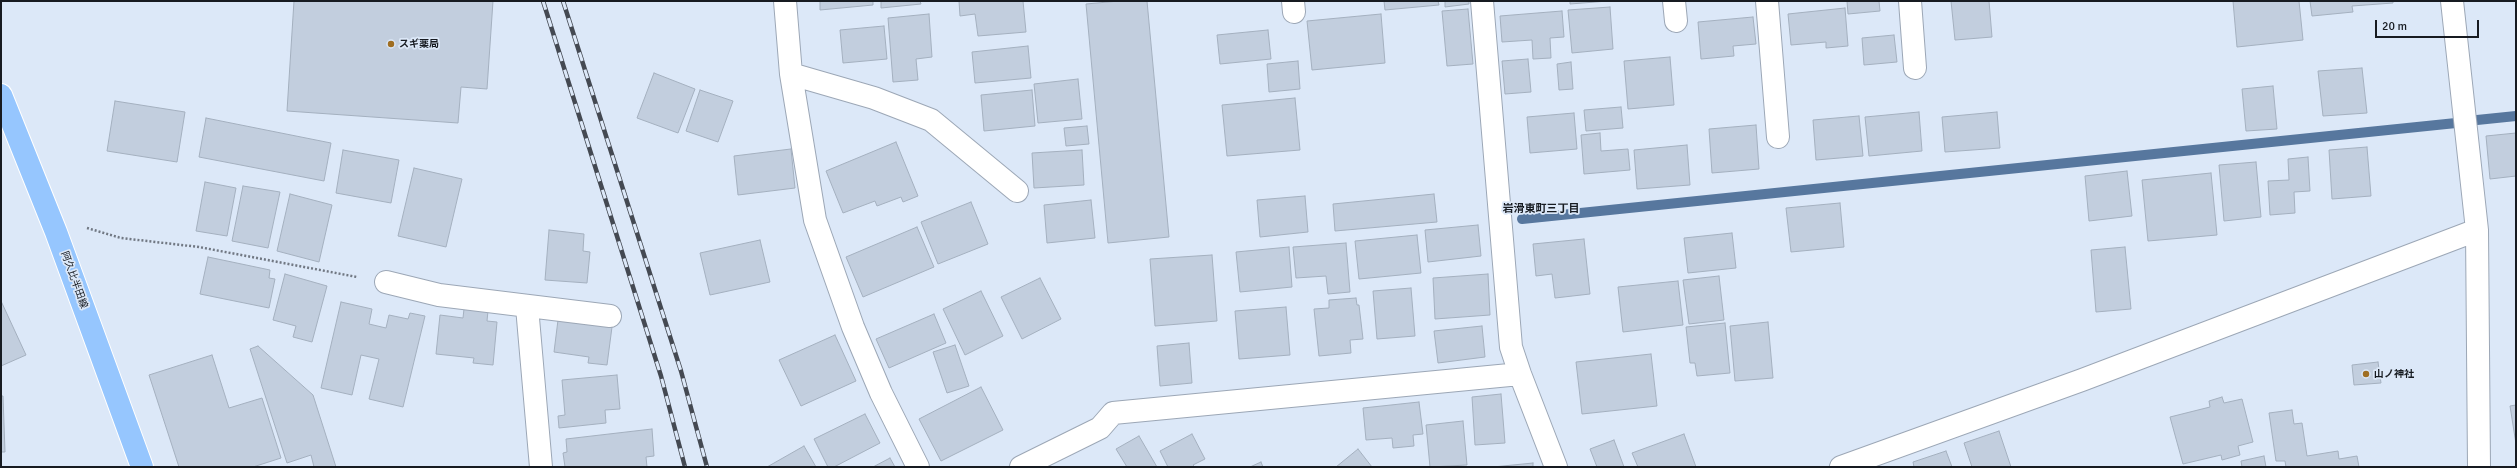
<!DOCTYPE html>
<meta charset="utf-8">
<style>
body{margin:0}
#map{position:relative;width:2517px;height:468px;overflow:hidden;background:#dce8f8;font-family:Signika,sans-serif}
canvas{display:block}
.frame{position:absolute;inset:0;border:2px solid #171b21;pointer-events:none}
.scale{position:absolute;left:2375px;top:20px;width:104px;height:18px;box-sizing:border-box;border:2px solid #171b21;border-top:0;padding-left:5px;font-size:12px;line-height:14px;white-space:nowrap;color:#171b21;-webkit-text-stroke:3px #dce8f8;paint-order:stroke}
</style>
<div id="map">
<canvas width="2517" height="468"></canvas>
<div class="frame"></div>
<div class="scale">20 m</div>
</div>
<script>
const context = document.querySelector('canvas').getContext('2d');
context.lineJoin = 'round';
function poly(rows) {
  const path = new Path2D();
  for (const r of rows) {
    path.moveTo(r[0], r[1]);
    for (let i = 2; i < r.length; i += 2) path.lineTo(r[i], r[i + 1]);
  }
  return path;
}
function stroke(path, color, width, dash) {
  context.strokeStyle = color;
  context.lineWidth = width;
  context.lineCap = dash ? 'butt' : 'round';
  context.setLineDash(dash || []);
  context.stroke(path);
}
function fillPath(path, color) {
  context.fillStyle = color;
  context.fill(path, 'evenodd');
}
function drawText(font, color, halo, rows, align = 'center') {
  context.font = font + ' Signika,"Noto Sans JP",sans-serif';
  context.lineWidth = 3.5;
  context.setLineDash([]);
  context.textBaseline = 'middle';
  context.strokeStyle = halo;
  context.fillStyle = color;
  for (const [text, x, y, turn = 0] of rows) {
    context.save();
    context.translate(x, y);
    context.rotate((+turn || 0) * Math.PI / 180);
    context.textAlign = isNaN(turn) ? turn : align;
    if (halo) context.strokeText(text, 0, 0);
    context.fillText(text, 0, 0);
    context.restore();
  }
}
stroke(poly([
 [2477,120,2516,116],
 [1522,219,2456,123]
]), '#57779e', 10);
const building = poly([
 [294,1,493,1,487,89,461,87,458,123,287,111,294,1],
 [820,1,873,1,873,5,820,10,820,1],
 [881,1,920,1,921,4,881,8,881,1],
 [959,1,1023,1,1026,32,978,36,975,14,960,16,959,1],
 [1119,1,1147,1,1169,237,1108,243,1086,4,1119,1],
 [1384,1,1438,1,1439,5,1385,10,1384,1],
 [1445,1,1469,1,1469,4,1445,7,1445,1],
 [1570,1,1608,1,1570,4,1570,1],
 [1847,1,1879,1,1880,11,1848,14,1847,1],
 [1951,1,1989,1,1992,37,1955,40,1951,1],
 [2233,1,2299,1,2303,40,2237,47,2233,1],
 [2310,1,2393,1,2393,3,2352,6,2353,12,2312,16,2310,1],
 [1610,7,1613,49,1572,53,1568,10,1610,7],
 [1845,8,1848,46,1826,48,1826,42,1791,45,1788,14,1845,8],
 [1468,9,1473,64,1447,66,1442,11,1468,9],
 [1562,11,1564,37,1550,38,1551,58,1533,59,1532,40,1502,42,1500,16,1562,11],
 [929,14,932,57,916,59,918,80,893,82,888,18,929,14],
 [1381,14,1385,63,1312,70,1307,21,1381,14],
 [1753,17,1756,44,1733,46,1734,56,1701,59,1698,22,1753,17],
 [884,26,887,59,843,63,840,30,884,26],
 [1268,30,1271,59,1220,64,1217,35,1268,30],
 [1894,35,1897,62,1864,65,1862,38,1894,35],
 [1028,46,1031,78,975,83,972,52,1028,46],
 [1670,57,1674,105,1628,109,1624,61,1670,57],
 [1528,59,1531,92,1505,94,1502,61,1528,59],
 [1298,61,1300,89,1269,92,1267,64,1298,61],
 [1571,62,1573,89,1559,90,1557,64,1571,62],
 [2362,68,2367,113,2323,116,2318,71,2362,68],
 [654,73,695,89,678,133,637,118,654,73],
 [1078,79,1082,119,1038,123,1034,84,1078,79],
 [2273,86,2277,129,2246,131,2242,89,2273,86],
 [700,90,733,101,718,142,686,131,700,90],
 [1032,90,1035,126,984,131,981,95,1032,90],
 [1295,98,1300,150,1227,156,1222,105,1295,98],
 [115,101,185,112,177,162,107,151,115,101],
 [1621,107,1623,128,1586,131,1584,110,1621,107],
 [1919,112,1922,151,1869,156,1865,117,1919,112],
 [1997,112,2000,148,1945,152,1942,117,1997,112],
 [1574,113,1577,149,1530,153,1527,117,1574,113],
 [1859,116,1863,156,1816,160,1813,120,1859,116],
 [206,118,331,143,324,181,199,157,206,118],
 [1756,125,1759,169,1712,173,1709,129,1756,125],
 [1087,126,1089,144,1066,146,1064,128,1087,126],
 [1600,133,1601,151,1628,149,1630,170,1584,174,1581,135,1600,133],
 [2516,133,2516,176,2490,179,2486,136,2516,133],
 [896,142,918,196,903,202,901,197,877,206,875,201,843,213,826,171,896,142],
 [1687,145,1690,185,1637,189,1634,150,1687,145],
 [2367,147,2371,196,2332,199,2329,150,2367,147],
 [791,149,795,188,738,195,734,156,791,149],
 [343,150,399,160,391,203,336,193,343,150],
 [1082,150,1084,185,1034,188,1032,153,1082,150],
 [2308,157,2310,191,2294,192,2295,213,2270,215,2268,181,2289,180,2288,159,2308,157],
 [2256,162,2261,217,2224,221,2219,165,2256,162],
 [414,168,462,179,446,247,398,236,414,168],
 [2127,171,2132,216,2089,221,2085,176,2127,171],
 [2211,173,2217,235,2148,241,2142,180,2211,173],
 [205,182,236,188,227,236,196,231,205,182],
 [243,186,280,192,268,248,232,241,243,186],
 [290,194,332,205,319,262,277,251,290,194],
 [1434,194,1437,222,1335,231,1333,204,1434,194],
 [1305,196,1308,232,1260,237,1257,200,1305,196],
 [1091,200,1095,238,1047,243,1044,205,1091,200],
 [971,202,988,244,938,264,921,222,971,202],
 [1840,203,1844,247,1791,252,1786,208,1840,203],
 [1478,225,1481,256,1428,262,1425,230,1478,225],
 [917,227,934,267,863,297,846,257,917,227],
 [549,230,584,234,583,251,590,252,587,283,545,280,549,230],
 [1732,233,1736,268,1688,273,1684,238,1732,233],
 [1417,235,1421,273,1359,279,1355,241,1417,235],
 [1584,239,1590,294,1555,298,1552,274,1536,276,1533,244,1584,239],
 [760,240,770,282,710,295,700,253,760,240],
 [1346,243,1350,292,1328,294,1326,276,1296,278,1293,247,1346,243],
 [1289,247,1292,287,1240,292,1236,252,1289,247],
 [2125,247,2131,309,2096,312,2091,250,2125,247],
 [1212,255,1217,321,1155,326,1150,259,1212,255],
 [208,257,270,270,269,278,275,279,269,308,200,294,208,257],
 [285,274,327,286,312,342,293,337,296,326,273,320,285,274],
 [1488,274,1490,315,1435,319,1433,278,1488,274],
 [1719,276,1724,320,1689,324,1683,280,1719,276],
 [1040,278,1061,319,1022,339,1001,297,1040,278],
 [1678,281,1683,325,1623,332,1618,287,1678,281],
 [1411,288,1415,336,1377,339,1373,291,1411,288],
 [981,291,1003,336,965,355,943,309,981,291],
 [1356,298,1357,305,1359,305,1363,339,1350,340,1351,353,1319,356,1314,309,1329,308,1329,300,1356,298],
 [1,301,26,355,1,366,1,301],
 [341,302,372,309,369,324,386,328,389,315,408,319,410,313,425,316,403,407,369,399,379,359,361,355,352,395,321,388,341,302],
 [1286,307,1290,355,1239,359,1235,311,1286,307],
 [464,309,488,311,487,321,497,322,493,365,473,363,474,358,436,354,440,315,463,318,464,309],
 [934,314,946,343,889,368,876,339,934,314],
 [558,320,612,327,607,365,588,363,589,357,554,352,558,320],
 [1768,322,1773,378,1735,381,1730,326,1768,322],
 [1725,323,1730,373,1697,376,1695,363,1690,363,1686,327,1725,323],
 [1482,326,1485,357,1438,363,1434,331,1482,326],
 [835,335,856,381,801,406,779,360,835,335],
 [1189,343,1192,383,1160,386,1157,346,1189,343],
 [955,345,969,386,947,393,933,352,955,345],
 [258,346,313,395,336,467,314,467,311,455,287,463,250,349,258,346],
 [1651,354,1657,406,1582,414,1576,362,1651,354],
 [212,355,229,408,262,398,281,458,253,467,179,467,149,375,212,355],
 [2378,362,2381,383,2354,385,2352,365,2378,362],
 [617,375,620,409,605,410,606,423,559,428,558,416,565,415,562,380,617,375],
 [981,387,1003,430,941,461,919,419,981,387],
 [1501,394,1505,443,1475,445,1472,397,1501,394],
 [1,396,3,396,5,452,1,452,1,396],
 [2222,397,2224,403,2242,399,2253,442,2238,446,2240,455,2222,460,2221,455,2183,464,2170,417,2210,407,2209,401,2222,397],
 [1419,402,1423,434,1413,435,1414,446,1393,448,1392,438,1366,440,1363,408,1419,402],
 [2516,405,2516,444,2510,406,2516,405],
 [2292,410,2294,424,2302,423,2307,456,2338,451,2339,459,2357,456,2359,467,2286,467,2285,461,2276,461,2269,413,2292,410],
 [865,414,880,443,834,467,828,467,814,439,865,414],
 [1463,421,1467,465,1430,467,1426,425,1463,421],
 [652,429,654,456,646,457,647,467,565,467,563,453,567,452,566,439,652,429],
 [1999,431,2011,467,1972,467,1964,443,1999,431],
 [1192,434,1205,459,1193,465,1195,467,1168,467,1160,451,1192,434],
 [1684,434,1696,467,1638,467,1632,453,1684,434],
 [1139,436,1157,467,1127,467,1116,449,1139,436],
 [1614,440,1624,467,1597,467,1590,449,1614,440],
 [804,446,816,467,767,467,804,446],
 [1358,449,1372,467,1336,467,1358,449],
 [1946,451,1952,467,1914,467,1913,462,1946,451],
 [2264,456,2266,467,2242,467,2241,461,2264,456],
 [890,458,895,467,873,467,890,458],
 [1261,462,1263,467,1250,467,1261,462],
 [1533,463,1533,467,1493,467,1533,463]
]);
fillPath(building, '#c2cede');
stroke(building, '#a4b0bf', 1);
const minor = poly([
 [785,1,791,74,815,220,853,327,881,393,918,467],
 [1293,1,1294,12],
 [1482,1,1511,347,1520,374,1556,467],
 [1674,1,1676,21],
 [1767,1,1778,137],
 [1910,1,1915,68],
 [2452,1,2477,230,2479,467],
 [791,74,874,98,931,120,1017,191],
 [386,282,439,295,610,316],
 [527,307,541,467],
 [1021,467,1100,428,1113,413,1520,374],
 [1841,467,2082,380,2477,230]
]);
const major = poly([
 [1,95,56,232,142,467]
]);
stroke(minor, '#9ca7b6', 24);
stroke(major, '#fff', 24);
stroke(poly([
 [87,228,121,238,199,247,357,277]
]), '#717883', 2.5, [2, 2]);
stroke(minor, '#fff', 22);
stroke(major, '#96c6fe', 22);
const rail = poly([
 [543,1,661,376,685,467],
 [563,1,681,371,707,467]
]);
stroke(rail, '#444952', 4.5);
stroke(rail, '#dce8f8', 3, [9]);
for (const [x, y, r, color] of [
 [391,44,4,"#9f6e22"],
 [2366,374,4,"#9f6e22"]
]) {
  const dot = new Path2D();
  dot.arc(x, y, r, 0, 2 * Math.PI);
  context.fillStyle = color;
  context.fill(dot);
  stroke(dot, '#dce8f8', 1.5);
}
drawText('bold 10px', '#171b21', '#dce8f8', [
 ["スギ薬局",399,44],
 ["山ノ神社",2374,374]
], 'left');
drawText('10px', '#171b21', '#dce8f8', [
 ["阿久比半田線",74,280,70]
]);
drawText('bold 11px', '#171b21', '#dce8f8', [
 ["岩滑東町三丁目",1541,209]
]);
</script>
